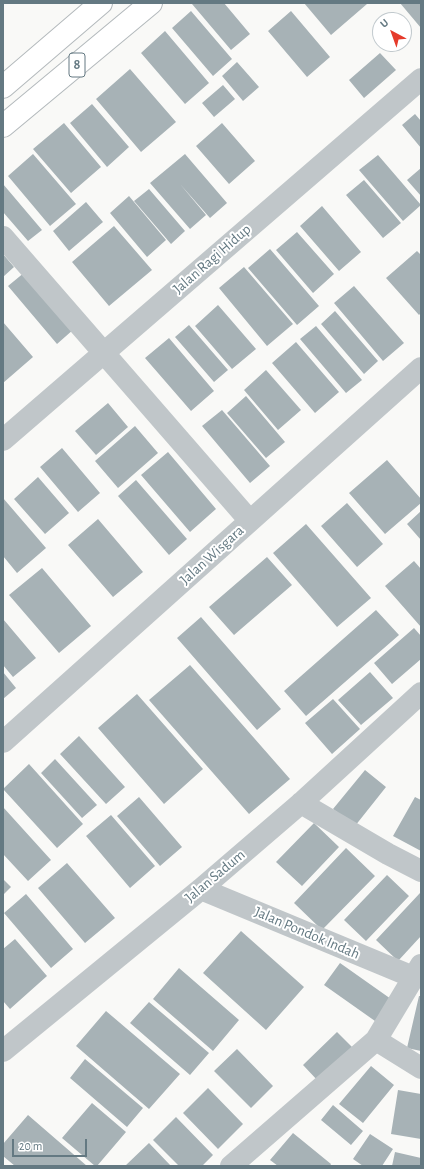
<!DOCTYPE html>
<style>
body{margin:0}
#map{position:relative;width:424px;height:1169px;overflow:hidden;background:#f9f9f7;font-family:"Alegreya Sans",sans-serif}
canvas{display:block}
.frame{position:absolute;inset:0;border:4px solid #647982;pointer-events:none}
.north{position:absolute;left:372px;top:12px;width:40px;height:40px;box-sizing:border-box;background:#fff;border:1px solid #c1c9cd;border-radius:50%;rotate:319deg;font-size:11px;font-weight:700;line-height:16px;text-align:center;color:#647982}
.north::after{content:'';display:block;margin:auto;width:14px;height:18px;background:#e53b2b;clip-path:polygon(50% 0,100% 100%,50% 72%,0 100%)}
.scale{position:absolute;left:12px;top:1139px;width:75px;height:18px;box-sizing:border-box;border:2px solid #647982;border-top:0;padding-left:5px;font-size:12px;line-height:14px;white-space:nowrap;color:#647982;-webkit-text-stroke:3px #fff;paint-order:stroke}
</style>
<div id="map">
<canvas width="424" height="1169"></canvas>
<div class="frame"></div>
<div class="north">U</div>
<div class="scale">20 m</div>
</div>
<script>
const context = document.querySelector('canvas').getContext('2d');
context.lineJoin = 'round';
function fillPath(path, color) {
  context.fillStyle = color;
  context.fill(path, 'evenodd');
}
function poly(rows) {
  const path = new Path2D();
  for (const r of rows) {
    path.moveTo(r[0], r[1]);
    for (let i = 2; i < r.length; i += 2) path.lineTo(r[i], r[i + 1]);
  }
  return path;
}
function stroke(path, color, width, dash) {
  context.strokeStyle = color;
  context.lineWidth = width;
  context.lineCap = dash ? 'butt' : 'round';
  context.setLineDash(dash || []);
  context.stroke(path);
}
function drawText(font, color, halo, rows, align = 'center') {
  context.font = font + ' "Alegreya Sans",sans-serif';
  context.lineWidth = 4;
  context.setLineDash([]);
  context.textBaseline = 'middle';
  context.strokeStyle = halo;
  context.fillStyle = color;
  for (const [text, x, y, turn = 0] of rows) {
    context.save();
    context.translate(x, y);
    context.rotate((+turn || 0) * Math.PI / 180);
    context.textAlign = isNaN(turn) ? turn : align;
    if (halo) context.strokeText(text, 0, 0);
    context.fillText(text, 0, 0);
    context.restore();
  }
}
fillPath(poly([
 [193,3,224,3,250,34,231,50,192,4],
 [304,3,366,3,367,4,331,35],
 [400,3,421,3,421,28],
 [191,11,232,59,213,76,172,28],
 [291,11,330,57,307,77,268,31],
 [165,31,209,83,185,104,141,53],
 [380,53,396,70,364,98,349,80],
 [237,62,259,87,243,101,222,76],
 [130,69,176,122,141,152,96,99],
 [223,85,235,99,214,117,202,103],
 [92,104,129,147,107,167,70,123],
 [415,114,421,121,421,148,402,125],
 [64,123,101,167,71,193,33,149],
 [222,123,255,161,229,184,196,146],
 [33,154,76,204,50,226,8,176],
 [185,154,227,203,210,218,180,184,206,215,190,229,150,183],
 [378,155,421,205,403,221,359,170],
 [421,168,421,196,407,180],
 [364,180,401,223,383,238,346,195],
 [3,184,42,230,28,241,3,212],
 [149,189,185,231,171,244,134,201],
 [129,196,166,240,147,257,110,213],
 [86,202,103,222,69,251,53,231],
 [322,206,361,252,339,271,300,226],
 [114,226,152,270,109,306,72,262],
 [297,232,334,274,313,293,276,250],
 [270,249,319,306,297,325,248,268],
 [417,251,421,255,421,313,419,315,386,278],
 [3,254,14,267,3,277],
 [244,267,293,324,267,346,219,288],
 [25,272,74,329,57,344,8,286],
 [354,286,404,343,383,361,334,303],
 [218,305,256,349,232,369,195,326],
 [335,311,378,361,364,374,321,324],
 [3,322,33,357,3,383],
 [189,325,228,370,214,382,175,337],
 [316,326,362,380,346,393,300,339],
 [169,338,214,391,191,411,145,358],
 [296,342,339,392,315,413,272,363],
 [266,370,301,410,278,430,244,390],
 [246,396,285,442,266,458,227,413],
 [108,403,128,427,96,455,75,431],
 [222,410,270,466,250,483,202,426],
 [135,426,158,453,118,488,95,461],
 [62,448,100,493,78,512,40,467],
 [168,452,216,509,190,532,141,475],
 [387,460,421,499,421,503,385,534,349,493],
 [38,477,69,513,45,534,14,499],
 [136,480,187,539,169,555,118,496],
 [3,498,46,548,17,573,3,556],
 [347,503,383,544,357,567,321,526],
 [421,511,421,540,407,524],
 [98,519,143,572,113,597,68,545],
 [306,524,371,598,337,627,273,553],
 [267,557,292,585,234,635,209,607],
 [414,561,421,569,421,627,385,586],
 [42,568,91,626,59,653,9,595],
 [376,610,399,635,306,716,284,691],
 [201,617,281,709,257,730,177,638],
 [3,619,36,658,13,677,3,665],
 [414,628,421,636,421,659,392,684,374,663],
 [190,665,290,779,249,814,149,700],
 [3,672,16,688,3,699],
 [370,672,393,698,361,725,338,700],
 [137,694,203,769,164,804,98,728],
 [333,699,360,729,332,754,305,723],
 [79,736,125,787,106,804,60,754],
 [55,759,97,805,82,818,41,773],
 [29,764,83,824,57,848,3,789],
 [365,770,386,787,355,826,333,809],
 [139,797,182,847,160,866,117,816],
 [415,797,421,800,421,851,393,836],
 [3,807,51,860,28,881,3,854],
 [111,815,155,866,130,888,86,836],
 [314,823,339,847,302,886,276,862],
 [346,848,375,876,322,930,294,903],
 [67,863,115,918,85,943,38,888],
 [387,875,409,896,366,941,344,920],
 [3,879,11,887,3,895],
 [420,893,421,894,421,936,398,961,376,940],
 [26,894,73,949,51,968,4,913],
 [241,931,304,987,266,1030,203,973],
 [15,939,47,976,10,1009,3,1001,3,949],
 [340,963,391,999,375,1021,324,985],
 [179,968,239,1020,213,1051,153,999],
 [419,996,421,996,421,1051,407,1048],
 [149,1002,209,1053,190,1075,130,1023],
 [106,1011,180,1074,149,1109,76,1046],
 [337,1032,353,1048,319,1082,303,1065],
 [237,1049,273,1086,251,1108,214,1071],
 [85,1059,143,1108,127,1127,70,1078],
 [371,1066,394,1085,363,1123,339,1104],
 [208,1088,243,1124,218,1149,183,1113],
 [398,1090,421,1094,421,1139,391,1134],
 [92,1103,126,1132,97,1166,95,1166,62,1138],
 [333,1105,363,1131,351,1145,321,1120],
 [28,1115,87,1166,15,1166,3,1156,3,1144],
 [176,1117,213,1155,202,1166,179,1166,153,1140],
 [293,1133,331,1164,330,1166,278,1166,270,1160],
 [370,1134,393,1149,382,1166,363,1166,353,1159],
 [149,1143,171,1166,125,1166],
 [395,1152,421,1158,421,1166,392,1166]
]), '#a7b2b6');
const highway = poly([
 [3,87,101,3],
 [3,126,151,3]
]);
stroke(highway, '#b3b9bc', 24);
stroke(poly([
 [3,237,250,521],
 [3,440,421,79],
 [3,742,421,368],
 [301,803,388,854,421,871],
 [201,889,413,977],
 [376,1040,421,1068],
 [3,1051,201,889,301,803,421,693],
 [231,1166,376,1040,421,965]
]), '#c0c6c9', 22);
stroke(highway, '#fff', 22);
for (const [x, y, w] of [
 [77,65,16]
]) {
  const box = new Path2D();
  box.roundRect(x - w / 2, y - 12, w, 24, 3);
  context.fillStyle = '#fff';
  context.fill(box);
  stroke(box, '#647982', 1);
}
drawText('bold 14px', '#647982', null, [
 ["8",77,65]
]);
drawText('15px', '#647982', '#fff', [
 ["Jalan Ragi Hidup",212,259,-41],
 ["Jalan Wisgara",212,555,-42],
 ["Jalan Sadum",215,876,-40],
 ["Jalan Pondok Indah",307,933,23]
]);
</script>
